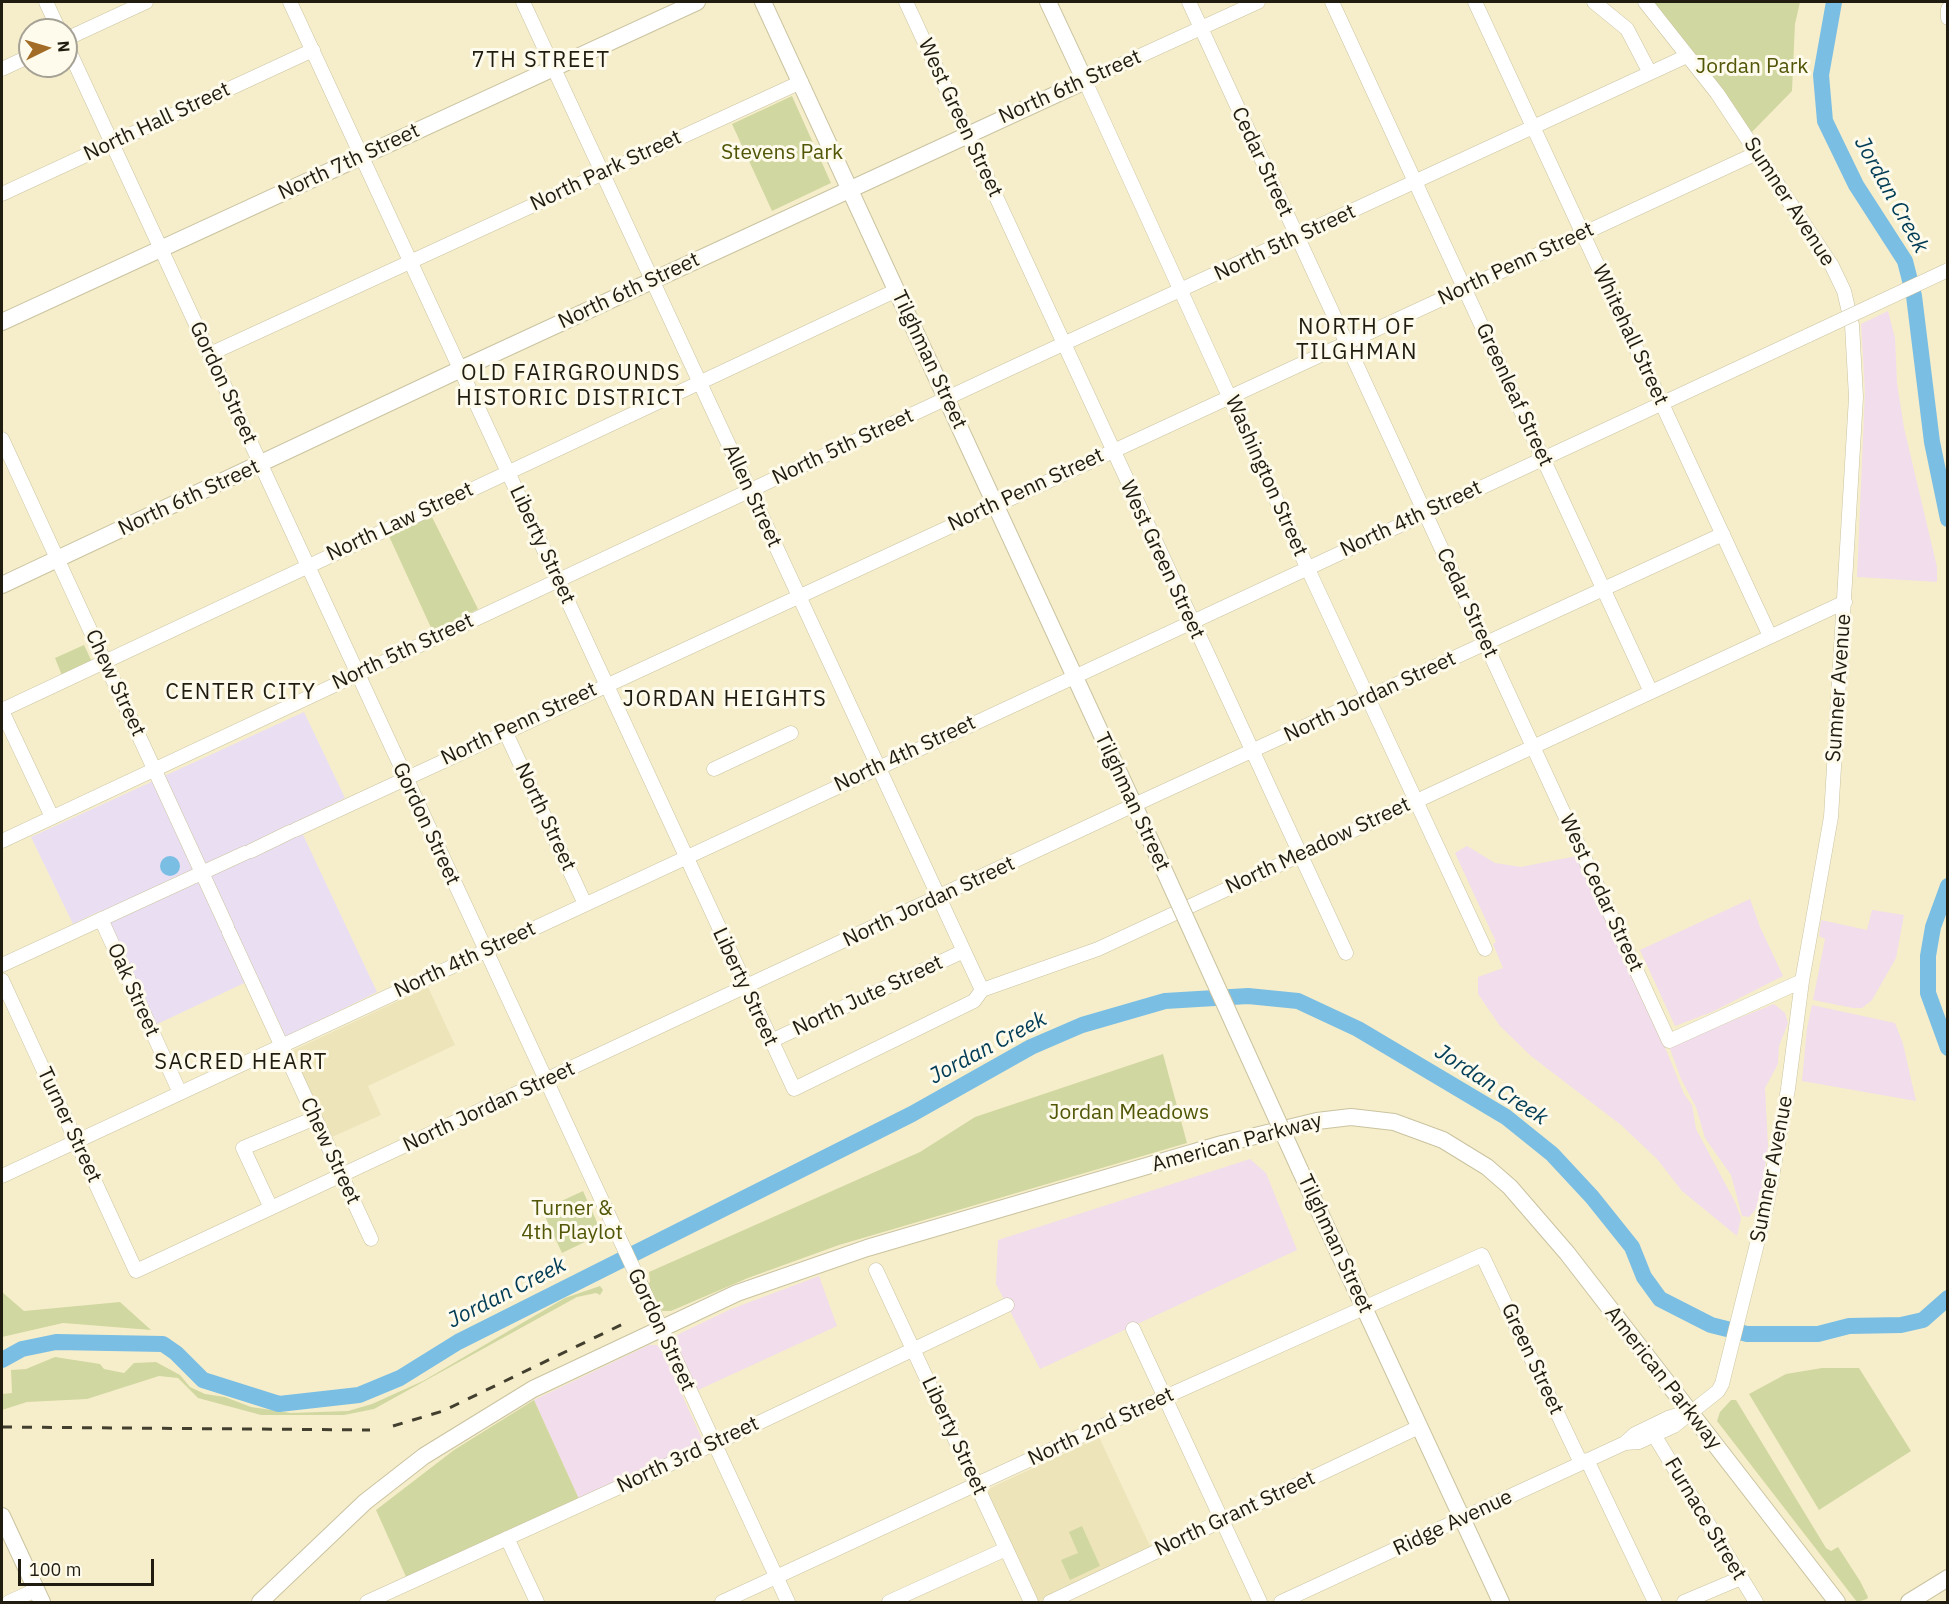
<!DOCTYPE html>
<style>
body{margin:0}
#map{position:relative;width:1949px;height:1604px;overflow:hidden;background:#f6eecb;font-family:"IBM Plex Sans",sans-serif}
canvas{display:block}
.frame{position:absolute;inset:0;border:3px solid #201d10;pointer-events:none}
.north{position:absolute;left:18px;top:18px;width:60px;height:60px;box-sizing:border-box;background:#fefbed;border:2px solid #a5a295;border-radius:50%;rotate:85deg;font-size:16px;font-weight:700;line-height:24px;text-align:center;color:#201d10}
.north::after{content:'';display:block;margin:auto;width:21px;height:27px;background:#a26c26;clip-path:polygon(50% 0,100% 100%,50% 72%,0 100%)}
.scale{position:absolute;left:18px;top:1559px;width:136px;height:27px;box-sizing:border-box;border:3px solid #201d10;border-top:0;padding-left:8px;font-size:18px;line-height:21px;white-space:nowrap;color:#201d10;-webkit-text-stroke:4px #fefbed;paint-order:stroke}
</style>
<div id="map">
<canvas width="1949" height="1604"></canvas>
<div class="frame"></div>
<div class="north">N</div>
<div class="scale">100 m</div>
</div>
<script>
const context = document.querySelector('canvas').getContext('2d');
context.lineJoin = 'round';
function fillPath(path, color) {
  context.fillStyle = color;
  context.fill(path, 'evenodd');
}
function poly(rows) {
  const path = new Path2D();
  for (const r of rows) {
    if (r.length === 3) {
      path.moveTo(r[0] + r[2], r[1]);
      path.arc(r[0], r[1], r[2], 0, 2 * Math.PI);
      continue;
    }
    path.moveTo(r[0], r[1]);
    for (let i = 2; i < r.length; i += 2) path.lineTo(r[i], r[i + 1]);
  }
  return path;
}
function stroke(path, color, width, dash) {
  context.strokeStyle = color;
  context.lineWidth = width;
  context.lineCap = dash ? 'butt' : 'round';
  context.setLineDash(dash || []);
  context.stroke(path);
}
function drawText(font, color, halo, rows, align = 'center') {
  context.font = font + ' "IBM Plex Sans",sans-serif';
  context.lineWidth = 6;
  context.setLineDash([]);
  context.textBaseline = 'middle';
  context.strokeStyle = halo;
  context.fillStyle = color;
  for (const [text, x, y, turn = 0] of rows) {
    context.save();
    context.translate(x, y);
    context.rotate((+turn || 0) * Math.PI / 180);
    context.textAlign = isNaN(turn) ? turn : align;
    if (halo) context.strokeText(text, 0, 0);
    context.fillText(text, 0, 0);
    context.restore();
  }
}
fillPath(poly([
 [428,987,455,1045,368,1086,381,1115,330,1138,292,1051],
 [1099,1437,1152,1550,1039,1601,1034,1600,986,1490]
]), '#ede4ba');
fillPath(poly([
 [1888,311,1895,338,1897,383,1904,428,1937,567,1937,582,1857,577,1865,392,1861,324],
 [1467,846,1495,863,1521,867,1577,856,1658,1030,1684,1094,1692,1105,1696,1129,1735,1202,1741,1218,1737,1236,1682,1191,1657,1159,1621,1125,1531,1056,1500,1026,1478,994,1478,977,1503,968,1493,944,1496,942,1455,853],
 [1750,899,1760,927,1783,976,1712,1012,1675,1026,1640,950],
 [1872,910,1904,915,1896,958,1872,1000,1862,1008,1853,1008,1813,1000,1825,939,1819,936,1821,920,1867,930],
 [1774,1004,1785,1013,1788,1023,1779,1046,1778,1064,1765,1088,1768,1146,1762,1188,1755,1210,1749,1217,1742,1216,1731,1175,1705,1138,1696,1107,1681,1079,1669,1046],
 [1812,1005,1895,1023,1903,1044,1916,1101,1802,1081,1807,1028],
 [1250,1159,1266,1173,1297,1250,1040,1369,996,1284,998,1240],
 [819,1276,837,1326,696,1391,674,1343,677,1335,731,1309],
 [649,1345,657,1345,663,1353,702,1439,699,1443,579,1499,534,1400]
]), '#f1ddec');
fillPath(poly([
 [304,712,345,798,297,822,377,992,286,1037,257,977,155,1025,100,911,73,924,31,837]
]), '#eadef3');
fillPath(poly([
 [1652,2,1800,2,1795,24,1792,91,1750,134],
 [792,96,831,183,772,211,732,124],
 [431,515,478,609,433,632,388,534],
 [84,645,93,664,63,678,55,658],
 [1163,1054,1187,1143,839,1245,748,1278,671,1311,662,1311,647,1284,650,1282,649,1272,920,1152,975,1117],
 [583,1191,600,1229,593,1238,562,1253,542,1210],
 [600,1286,603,1290,600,1295,596,1293,577,1297,374,1409,344,1415,261,1415,198,1398,178,1378,159,1376,87,1399,27,1402,2,1410,2,1394,12,1393,11,1370,26,1369,55,1357,100,1364,104,1369,124,1373,134,1363,156,1362,180,1375,190,1387,205,1394,225,1397,251,1407,291,1413,348,1411,372,1404,423,1381,565,1298],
 [2,1292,24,1311,120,1302,151,1330,63,1323,2,1337],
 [1822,1368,1859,1368,1911,1451,1819,1510,1749,1394,1786,1374],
 [534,1400,579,1499,407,1579,376,1510,454,1450],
 [1731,1400,1736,1400,1826,1548,1831,1551,1838,1547,1860,1581,1868,1597,1867,1599,1857,1602,1717,1421,1720,1412],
 [1082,1526,1100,1566,1070,1580,1061,1560,1078,1553,1069,1532]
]), '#d1d7a0');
fillPath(poly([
 [170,866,10]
]), '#7abee4');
stroke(poly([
 [1834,2,1821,75,1825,121,1856,185,1905,261,1914,296,1932,442,1948,519],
 [1948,886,1933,927,1928,956,1928,993,1948,1048],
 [2,1360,22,1349,56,1342,163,1344,176,1353,203,1380,279,1404,359,1395,400,1378,458,1342,912,1114,1031,1047,1082,1025,1165,1001,1248,996,1298,1001,1358,1029,1506,1117,1552,1154,1592,1197,1632,1247,1644,1277,1660,1299,1711,1325,1747,1334,1818,1334,1849,1326,1901,1325,1923,1320,1948,1298]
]), '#7abee4', 16);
const minor = poly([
 [46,2,59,30],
 [290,2,794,1089,974,1001,982,990,1098,949,1845,602],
 [523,2,982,990],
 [906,2,1346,953],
 [1189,2,1669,1041,1802,981],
 [1258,2,1085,81,1307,567,1485,949],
 [1332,2,1651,692],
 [1475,2,1770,636],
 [1594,2,1627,29,1650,73],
 [1948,9,1948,18],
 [66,39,146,2],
 [66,44,788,1602],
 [2,69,30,56],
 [2,194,313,50],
 [210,354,801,82],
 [2,439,227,927],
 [2,710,897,290],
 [2,711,52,817],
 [505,731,585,904],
 [714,769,791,733],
 [295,830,1757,153],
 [2,841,1009,369,1687,56],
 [251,851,290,832],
 [101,919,180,1093],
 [229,932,371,1239],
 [2,965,245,853],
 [2,980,136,1271,1134,805,1723,534],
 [771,1041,964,951],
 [2,1176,1809,335],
 [271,1208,243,1148,315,1118],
 [876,1270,1031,1602],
 [1133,1329,1260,1602],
 [1654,1435,1756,1602],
 [1625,1443,1639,1442,1674,1426,1718,1391,1722,1384,1767,1204,1788,1089,1802,981,1831,817,1856,397,1852,325,1844,291,1832,266,1717,93,1645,2],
 [1587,1460,1655,1602],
 [507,1538,537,1602],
 [9,1602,36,1590],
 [367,1602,714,1444,1007,1305],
 [722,1602,1165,1397,1482,1255,1581,1463],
 [889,1602,1006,1549],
 [1050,1602,1419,1427],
 [1281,1602,1625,1443,1635,1434,1668,1418,1687,1412],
 [1684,1602,1741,1578]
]);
const major = poly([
 [763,2,1153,846],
 [2,322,697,2],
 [2,585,461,369,1085,81,1048,2],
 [1300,1170,1501,1602],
 [2,1516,42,1602],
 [260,1602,365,1502,424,1456,533,1389,737,1293,867,1248,1222,1144,1317,1121,1351,1117,1394,1122,1443,1140,1487,1167,1510,1187,1567,1253,1837,1602],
 [1909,1602,1948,1578]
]);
stroke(minor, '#cac3a0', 15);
stroke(major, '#cac3a0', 18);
stroke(minor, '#fff', 14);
stroke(major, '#fff', 16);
stroke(poly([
 [393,1426,443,1411,627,1322],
 [2,1427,370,1430]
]), '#433f2f', 3, [10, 10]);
const minorBridge = poly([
 [1809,335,1948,270]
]);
const majorBridge = poly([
 [1153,846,1300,1170]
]);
stroke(minorBridge, '#cac3a0', 15, []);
stroke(majorBridge, '#cac3a0', 18, []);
stroke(minorBridge, '#fff', 14);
stroke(majorBridge, '#fff', 16);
drawText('21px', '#525607', '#fefbed', [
 ["Jordan Park",1752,67],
 ["Stevens Park",782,153],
 ["Jordan Meadows",1129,1113],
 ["Turner &",572,1209],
 ["4th Playlot",572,1233]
]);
drawText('21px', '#201d10', '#fefbed', [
 ["North 6th Street",1070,87,-24],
 ["West Green Street",960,118,65],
 ["North Hall Street",157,122,-25],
 ["North 7th Street",349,162,-25],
 ["Cedar Street",1262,162,65],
 ["North Park Street",606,171,-25],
 ["Sumner Avenue",1789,202,57],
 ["North 5th Street",1285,243,-25],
 ["North Penn Street",1516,264,-25],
 ["North 6th Street",629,291,-25],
 ["Whitehall Street",1630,335,65],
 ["Tilghman Street",929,360,65],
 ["Gordon Street",223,383,65],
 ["Greenleaf Street",1514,395,65],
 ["North 5th Street",843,447,-25],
 ["Washington Street",1266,476,66],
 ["North Penn Street",1026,490,-25],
 ["Allen Street",752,496,65],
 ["North 6th Street",189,498,-25],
 ["North 4th Street",1411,519,-25],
 ["North Law Street",400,522,-25],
 ["Liberty Street",542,545,65],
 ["West Green Street",1162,560,65],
 ["Cedar Street",1467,603,65],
 ["North 5th Street",403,652,-25],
 ["Chew Street",115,683,65],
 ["Sumner Avenue",1839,688,-86],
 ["North Jordan Street",1370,697,-25],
 ["North Penn Street",519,724,-25],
 ["North 4th Street",905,754,-25],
 ["Tilghman Street",1132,802,65],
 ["North Street",545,817,65],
 ["Gordon Street",426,824,65],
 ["North Meadow Street",1318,846,-25],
 ["West Cedar Street",1601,893,65],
 ["North Jordan Street",929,902,-25],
 ["North 4th Street",465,960,-25],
 ["Liberty Street",745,987,65],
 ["Oak Street",133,990,66],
 ["North Jute Street",868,996,-25],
 ["North Jordan Street",489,1107,-25],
 ["Turner Street",69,1125,65],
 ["American Parkway",1237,1143,-15],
 ["Chew Street",330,1151,65],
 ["Sumner Avenue",1772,1169,-79],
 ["Tilghman Street",1335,1244,65],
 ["Gordon Street",661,1330,65],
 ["Green Street",1532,1359,65],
 ["American Parkway",1663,1378,52],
 ["North 2nd Street",1101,1427,-25],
 ["Liberty Street",954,1436,65],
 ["North 3rd Street",688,1455,-25],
 ["North Grant Street",1235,1514,-25],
 ["Furnace Street",1705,1519,59],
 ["Ridge Avenue",1453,1523,-25]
]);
context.letterSpacing = '1.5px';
drawText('22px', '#201d10', '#fefbed', [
 ["7TH STREET",541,61],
 ["NORTH OF",1357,328],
 ["TILGHMAN",1357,353],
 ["OLD FAIRGROUNDS",571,374],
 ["HISTORIC DISTRICT",571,399],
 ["CENTER CITY",241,693],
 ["JORDAN HEIGHTS",725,700],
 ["SACRED HEART",241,1063]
]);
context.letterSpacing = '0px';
drawText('italic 22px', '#003c55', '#fefbed', [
 ["Jordan Creek",1891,195,61],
 ["Jordan Creek",988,1048,-28],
 ["Jordan Creek",1491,1085,33],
 ["Jordan Creek",507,1293,-27]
]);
</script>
